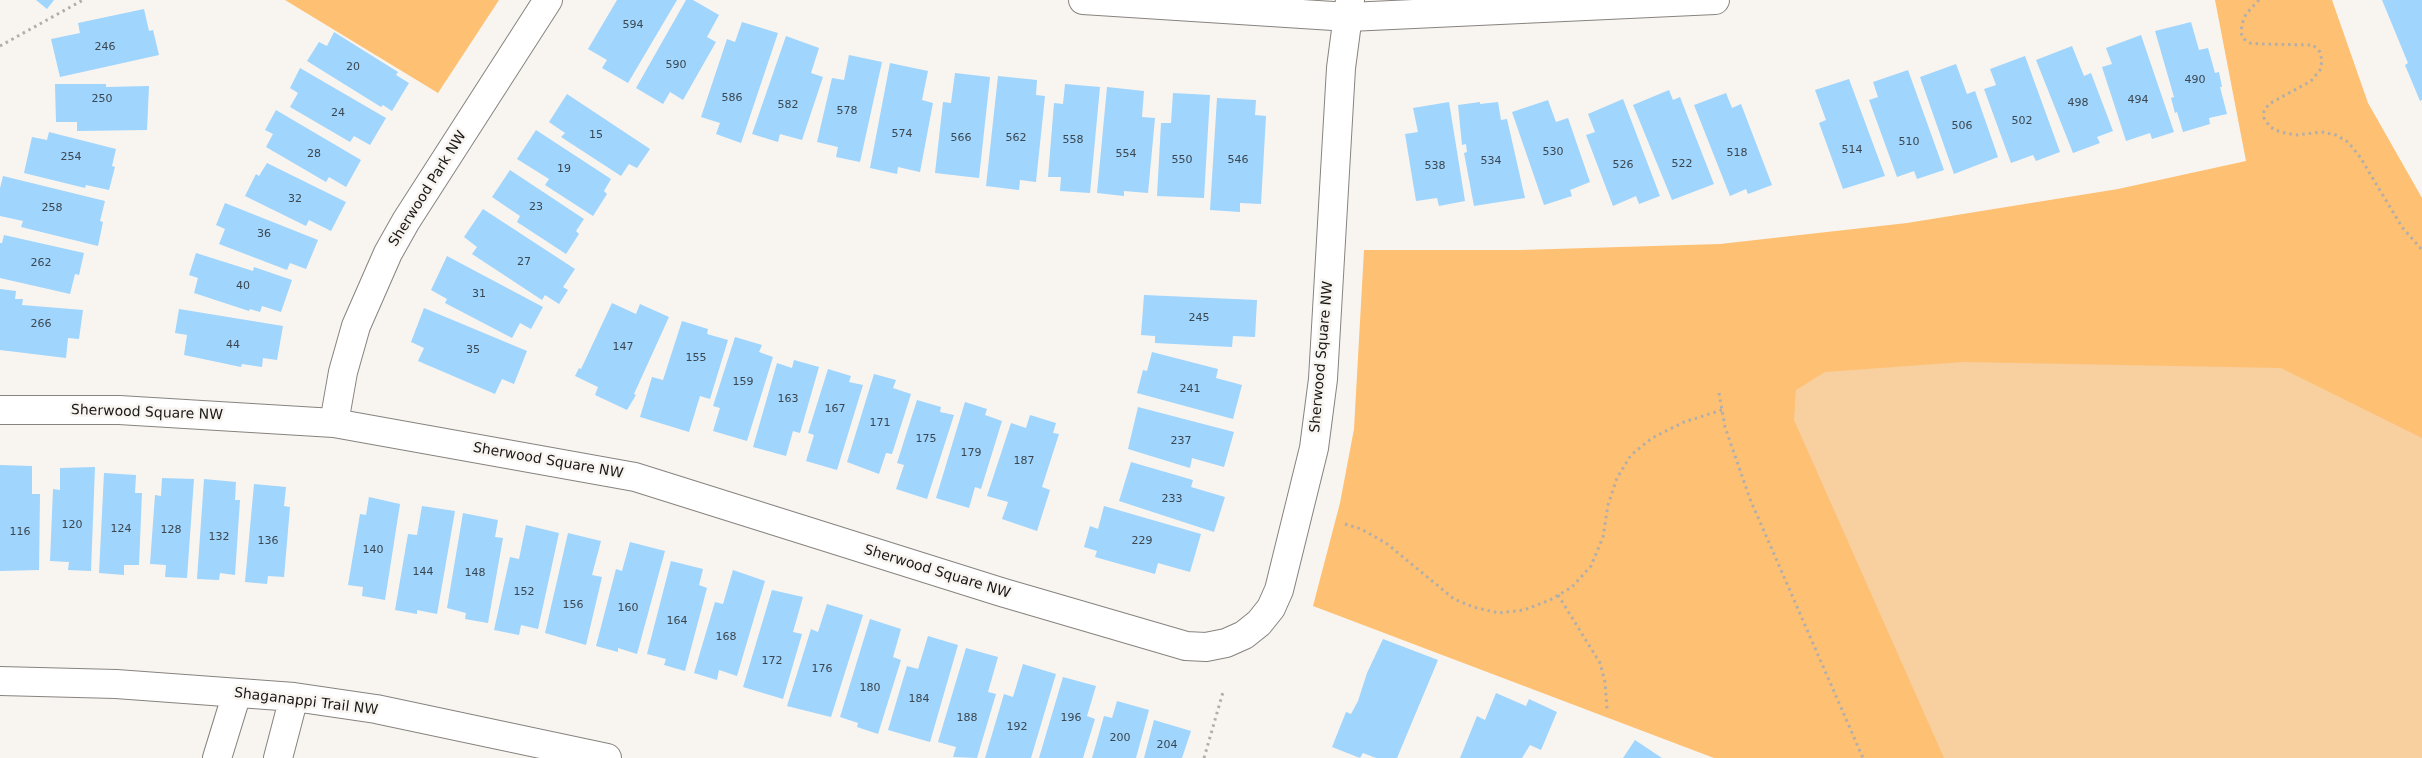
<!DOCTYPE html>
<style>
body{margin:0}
canvas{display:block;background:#f8f4f0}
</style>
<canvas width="2422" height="758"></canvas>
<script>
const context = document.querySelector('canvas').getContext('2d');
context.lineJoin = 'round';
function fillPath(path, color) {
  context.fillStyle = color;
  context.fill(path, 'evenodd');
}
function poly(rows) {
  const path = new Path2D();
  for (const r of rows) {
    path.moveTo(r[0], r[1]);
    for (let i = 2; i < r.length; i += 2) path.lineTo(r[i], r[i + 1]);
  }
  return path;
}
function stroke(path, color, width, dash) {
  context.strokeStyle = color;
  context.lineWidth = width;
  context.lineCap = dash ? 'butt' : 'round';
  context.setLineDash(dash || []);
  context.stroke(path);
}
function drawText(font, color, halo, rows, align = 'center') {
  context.font = font + ' "DejaVu Sans",sans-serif';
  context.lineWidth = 5;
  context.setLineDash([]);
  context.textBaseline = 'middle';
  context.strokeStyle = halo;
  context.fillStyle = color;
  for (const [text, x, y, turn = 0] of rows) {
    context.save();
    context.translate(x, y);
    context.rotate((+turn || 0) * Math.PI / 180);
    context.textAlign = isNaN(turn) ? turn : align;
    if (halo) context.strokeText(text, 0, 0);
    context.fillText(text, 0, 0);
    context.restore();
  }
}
fillPath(poly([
 [285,0,499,0,438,93],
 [2215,0,2332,0,2368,103,2422,198,2422,758,1714,758,1313,606,1340,503,1354,429,1364,250,1521,250,1720,244,1907,223,2118,189,2246,161]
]), '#fec072');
fillPath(poly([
 [1963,362,2281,368,2422,438,2422,758,1944,758,1794,420,1796,390,1825,372]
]), '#f8cf9f');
fillPath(poly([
 [36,0,54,0,47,9],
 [617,0,677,0,628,83,602,68,607,60,588,49],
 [686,0,693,0,719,15,707,37,716,42,683,100,670,92,663,104,636,88],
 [2382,0,2422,0,2422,100,2420,101,2405,65,2408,63],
 [144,9,149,31,153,30,159,55,60,77,51,39,80,33,78,23],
 [742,22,778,33,741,143,716,134,720,123,701,117,727,39,735,42],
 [2191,22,2199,50,2208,48,2215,73,2219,72,2222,87,2220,87,2227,114,2209,118,2210,124,2183,132,2177,112,2175,113,2171,98,2174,97,2155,31],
 [334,32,398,72,396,75,409,83,392,111,383,105,381,107,307,61,319,42,327,46],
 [2141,35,2174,132,2152,139,2150,133,2126,141,2102,67,2112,64,2106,48],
 [786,36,819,48,811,73,823,77,802,140,780,134,778,142,752,134],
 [2072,46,2084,76,2091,73,2113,131,2097,137,2100,143,2073,153,2036,60],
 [849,55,882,62,860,162,836,157,838,147,817,142,832,78,844,80],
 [2025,56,2060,152,2036,161,2033,155,2011,163,1984,89,1996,85,1990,69],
 [890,63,928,71,922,100,933,103,920,172,898,167,897,174,870,168],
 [1956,64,1967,94,1975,91,1998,157,1954,174,1920,77],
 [300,68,386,118,370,145,354,136,350,142,290,107,298,93,290,88],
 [1908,70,1944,170,1917,179,1914,171,1897,177,1869,100,1878,97,1873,82],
 [955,73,990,77,979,178,935,173,943,102,951,103],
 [998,76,1037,80,1036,95,1045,96,1036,182,1020,180,1019,190,986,186],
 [1849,79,1885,176,1843,189,1819,123,1826,120,1815,90],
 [55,84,106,84,106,87,149,86,147,130,77,131,77,122,56,122],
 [1065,84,1100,87,1090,193,1060,191,1061,177,1048,177,1054,103,1063,104],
 [1107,87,1144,91,1142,117,1155,118,1148,193,1124,191,1124,196,1097,193],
 [1669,90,1673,100,1680,97,1714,184,1672,200,1633,105],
 [1173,93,1210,95,1204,198,1157,196,1161,123,1171,123],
 [1726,93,1732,108,1741,104,1772,185,1748,194,1746,189,1730,196,1694,105],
 [567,94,650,149,637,168,629,164,621,176,561,137,565,133,549,122],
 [1217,98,1256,100,1255,115,1266,116,1261,204,1240,203,1240,212,1210,210],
 [1623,99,1660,196,1639,204,1636,196,1613,206,1586,135,1595,132,1588,114],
 [1548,100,1556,122,1568,118,1590,182,1570,190,1572,196,1544,205,1512,112],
 [1449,102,1465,201,1439,206,1437,198,1416,201,1405,134,1418,132,1413,108],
 [1480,102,1480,104,1498,102,1501,120,1507,119,1525,198,1474,206,1464,153,1467,152,1466,144,1462,145,1458,105],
 [276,110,361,160,346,187,329,177,326,182,266,147,273,134,265,130],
 [536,130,611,179,604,191,607,194,593,216,545,185,549,179,517,159],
 [49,132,116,149,112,166,115,167,109,190,86,185,85,188,24,173,32,137,47,140],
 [267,163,346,202,331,231,309,220,306,226,245,196,256,174,259,176],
 [510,170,584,219,576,231,579,234,566,254,517,222,520,216,492,197],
 [3,176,105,201,100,221,103,222,98,246,21,227,23,221,0,216,0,188],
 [225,203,318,240,306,269,290,263,287,270,219,244,225,229,216,225],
 [483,209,575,269,563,287,568,290,559,304,545,295,542,300,472,254,477,247,464,237],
 [4,235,84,253,79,275,75,274,70,294,0,278,0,243,2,243],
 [196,253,253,271,254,267,292,280,281,312,262,306,260,312,250,309,249,311,194,293,198,278,189,275],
 [447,256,543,307,531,329,520,323,512,338,445,303,447,299,431,290],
 [0,289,16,291,15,299,23,299,22,305,83,310,79,339,68,338,66,358,0,350],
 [1144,295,1257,300,1255,337,1233,336,1232,347,1155,343,1155,336,1141,335],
 [612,303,636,314,640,304,669,317,634,394,636,395,627,410,595,395,598,387,575,376,579,368,581,369],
 [424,308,527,351,514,384,502,379,495,394,418,361,424,348,411,342],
 [179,309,283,326,277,360,263,358,262,367,242,364,241,367,184,355,187,335,175,333],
 [682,321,708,329,707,334,728,340,710,399,700,396,689,432,640,417,652,377,663,380],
 [735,337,762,345,759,352,773,357,747,441,713,431,720,408,713,406],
 [1152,352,1218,369,1216,378,1242,385,1233,419,1137,393,1143,370,1147,371],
 [794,360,819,367,800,433,793,431,786,456,753,447,777,363,792,368],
 [828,369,851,376,849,382,863,385,837,470,806,461,814,435,808,433],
 [874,374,896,380,893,388,911,394,892,454,886,453,879,474,847,462],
 [917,400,941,407,940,412,954,415,927,499,896,489,904,465,897,463],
 [965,402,987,409,985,415,1002,421,981,489,975,487,969,508,936,498],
 [1138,407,1234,432,1224,467,1192,458,1190,468,1128,449],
 [1030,415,1056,423,1053,433,1059,434,1042,487,1050,490,1037,531,1002,519,1008,502,987,496,1011,423,1026,428],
 [1131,462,1193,480,1191,487,1225,497,1214,532,1119,501],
 [0,465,32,466,32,494,40,494,39,570,0,571],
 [95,467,91,571,68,570,69,562,50,561,53,489,60,490,60,468],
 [104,473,136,475,135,493,142,493,139,565,124,565,124,575,99,573],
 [162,478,194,479,187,578,165,577,166,565,150,564,155,495,161,496],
 [204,479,236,482,235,500,240,500,235,575,220,573,219,580,197,579],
 [254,484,286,487,284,506,290,507,284,577,268,576,267,584,245,582],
 [369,497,400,504,385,600,362,596,363,587,348,585,360,514,366,515],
 [422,506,455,511,437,614,417,610,417,614,395,610,408,534,417,535],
 [1104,506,1201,534,1190,572,1158,563,1155,574,1095,557,1097,551,1084,547,1090,526,1098,529],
 [463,513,498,520,495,537,503,538,488,623,465,619,466,613,447,608],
 [526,525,559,533,538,629,521,625,519,635,494,630,510,557,519,559],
 [568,533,601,541,592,575,602,577,586,645,545,633],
 [630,542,665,551,637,654,618,648,618,652,596,646,616,569,622,571],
 [671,561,703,569,699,585,707,588,685,671,664,665,666,659,647,654],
 [733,570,765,581,737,676,719,670,717,680,694,673,715,602,723,604],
 [772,590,803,597,793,632,802,634,783,699,743,687],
 [827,604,863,615,831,717,787,706,811,629,818,632],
 [870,619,901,629,893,657,901,660,878,734,857,727,858,723,840,717],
 [928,636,958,645,930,742,888,730,907,666,918,669],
 [1383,639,1438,660,1397,758,1376,758,1363,753,1360,758,1332,747,1346,712,1351,714,1358,701,1367,673],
 [966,648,998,657,988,692,996,694,977,758,953,757,956,747,938,742],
 [1023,664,1056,674,1031,758,985,758,1004,694,1013,697],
 [1063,677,1096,686,1087,716,1095,719,1083,758,1039,758],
 [1496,693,1526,706,1529,699,1557,712,1541,750,1530,745,1522,758,1460,758,1477,716,1485,720],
 [1117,701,1149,710,1136,758,1092,758,1104,716,1112,718],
 [1154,720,1191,731,1182,758,1144,758],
 [1635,740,1662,758,1623,758]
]), '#a0d5fd');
const street = poly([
 [0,410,119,410,334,423,635,477,1001,592,1186,646,1206,647,1226,643,1244,635,1259,623,1271,608,1279,590,1314,448,1323,379,1341,68,1350,0],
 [334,423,343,372,356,326,388,253,406,221,548,0]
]);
const secondary = poly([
 [1083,0,1349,17,1715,0],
 [0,681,116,684,294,697,376,709,607,758],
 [217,758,237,693],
 [278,758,294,697]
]);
stroke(street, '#87837f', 30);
stroke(secondary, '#87837f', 30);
stroke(poly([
 [2259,0,2246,14,2242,24,2241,33,2244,39,2250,43,2261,44,2313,45,2320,52,2322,61,2320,70,2311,81,2269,104,2264,111,2264,118,2270,127,2280,132,2296,135,2322,132,2336,135,2348,142,2360,157,2402,227,2422,250],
 [0,46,83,0],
 [1719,393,1725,427,1750,499,1863,758],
 [1345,524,1361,529,1386,543,1454,599,1473,607,1499,613,1524,610,1550,600,1572,587,1591,566,1603,537,1608,505,1617,478,1631,455,1652,438,1684,422,1722,410],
 [1558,595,1600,663,1605,682,1607,709],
 [1204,758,1223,692]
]), '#b1aeab', 3, [2.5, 4]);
stroke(street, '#fff', 28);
stroke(secondary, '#fff', 28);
drawText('11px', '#3b4750', null, [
 ["594",633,25],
 ["246",105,47],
 ["590",676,65],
 ["20",353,67],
 ["490",2195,80],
 ["586",732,98],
 ["250",102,99],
 ["494",2138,100],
 ["498",2078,103],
 ["582",788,105],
 ["578",847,111],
 ["24",338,113],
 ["502",2022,121],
 ["506",1962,126],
 ["574",902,134],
 ["15",596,135],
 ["566",961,138],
 ["562",1016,138],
 ["558",1073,140],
 ["510",1909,142],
 ["514",1852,150],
 ["530",1553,152],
 ["518",1737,153],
 ["28",314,154],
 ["554",1126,154],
 ["254",71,157],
 ["550",1182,160],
 ["546",1238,160],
 ["534",1491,161],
 ["522",1682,164],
 ["526",1623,165],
 ["538",1435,166],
 ["19",564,169],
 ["32",295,199],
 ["23",536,207],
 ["258",52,208],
 ["36",264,234],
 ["27",524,262],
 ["262",41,263],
 ["40",243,286],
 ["31",479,294],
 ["245",1199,318],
 ["266",41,324],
 ["44",233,345],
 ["147",623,347],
 ["35",473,350],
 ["155",696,358],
 ["159",743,382],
 ["241",1190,389],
 ["163",788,399],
 ["167",835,409],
 ["171",880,423],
 ["175",926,439],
 ["237",1181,441],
 ["179",971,453],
 ["187",1024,461],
 ["233",1172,499],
 ["120",72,525],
 ["124",121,529],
 ["128",171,530],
 ["116",20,532],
 ["132",219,537],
 ["136",268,541],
 ["229",1142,541],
 ["140",373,550],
 ["144",423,572],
 ["148",475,573],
 ["152",524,592],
 ["156",573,605],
 ["160",628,608],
 ["164",677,621],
 ["168",726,637],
 ["172",772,661],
 ["176",822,669],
 ["180",870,688],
 ["184",919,699],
 ["188",967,718],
 ["196",1071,718],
 ["192",1017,727],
 ["200",1120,738],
 ["204",1167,745]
]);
drawText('14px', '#191816', '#f8f4f0', [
 ["Sherwood Park NW",428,189,-58],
 ["Sherwood Square NW",1322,357,-85],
 ["Sherwood Square NW",147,413,2],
 ["Sherwood Square NW",548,461,10],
 ["Sherwood Square NW",937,572,17],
 ["Shaganappi Trail NW",306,702,7]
]);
</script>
